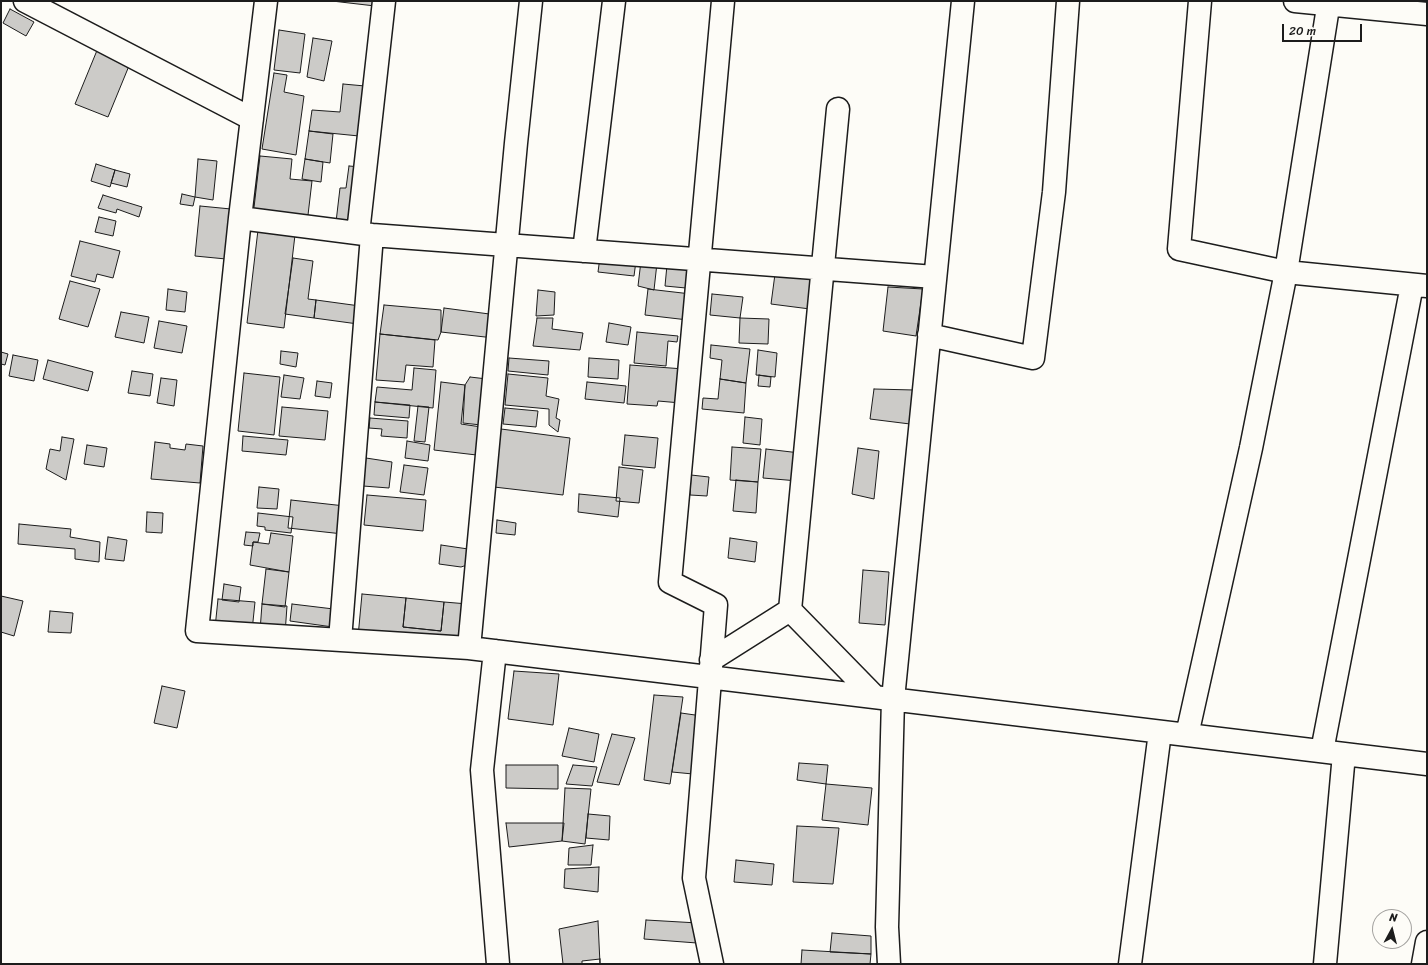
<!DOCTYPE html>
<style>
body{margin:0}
#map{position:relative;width:1428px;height:965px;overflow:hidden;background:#fdfcf7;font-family:Sriracha,sans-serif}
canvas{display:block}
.frame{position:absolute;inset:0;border:2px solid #1c1c1c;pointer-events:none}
.north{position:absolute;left:1372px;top:909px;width:40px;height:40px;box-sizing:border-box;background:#fdfcf7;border:1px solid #a3a29f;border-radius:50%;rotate:7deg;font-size:11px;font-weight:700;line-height:16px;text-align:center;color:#1c1c1c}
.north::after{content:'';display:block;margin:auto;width:14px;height:18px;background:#1c1c1c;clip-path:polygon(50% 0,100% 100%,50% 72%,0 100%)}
.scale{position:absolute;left:1282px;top:24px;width:80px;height:18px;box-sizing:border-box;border:2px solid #1c1c1c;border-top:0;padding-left:5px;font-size:12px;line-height:14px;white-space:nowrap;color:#1c1c1c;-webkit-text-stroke:3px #fdfcf7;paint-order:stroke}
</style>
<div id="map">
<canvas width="1428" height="965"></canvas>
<div class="frame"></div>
<div class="north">N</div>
<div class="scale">20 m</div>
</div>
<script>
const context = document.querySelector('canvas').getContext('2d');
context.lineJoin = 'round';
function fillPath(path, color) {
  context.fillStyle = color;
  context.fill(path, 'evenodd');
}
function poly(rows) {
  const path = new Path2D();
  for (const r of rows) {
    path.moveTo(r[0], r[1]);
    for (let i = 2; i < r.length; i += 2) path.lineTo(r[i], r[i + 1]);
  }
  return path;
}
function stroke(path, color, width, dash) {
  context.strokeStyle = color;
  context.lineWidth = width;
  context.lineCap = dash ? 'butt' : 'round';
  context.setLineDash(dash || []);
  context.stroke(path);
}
const building = poly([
 [332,1,376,1,375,6,332,1],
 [10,9,34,22,26,36,3,23,10,9],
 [279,30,305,34,300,73,274,70,279,30],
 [313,38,332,41,324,81,307,77,313,38],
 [98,48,131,61,108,117,75,104,98,48],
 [274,73,287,75,284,92,304,96,296,155,262,149,274,73],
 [343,84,365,86,359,136,309,131,312,110,340,112,343,84],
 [309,131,333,134,330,163,305,159,309,131],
 [260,156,292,159,290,179,312,181,308,215,288,220,253,216,260,156],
 [198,159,217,161,213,200,195,197,198,159],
 [305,159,323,162,321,182,302,179,305,159],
 [96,164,115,170,110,187,91,181,96,164],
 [349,166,361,167,355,223,336,222,340,188,346,188,349,166],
 [115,170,130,174,127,187,111,183,115,170],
 [182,194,195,197,193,206,180,204,182,194],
 [103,195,142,207,139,217,117,209,116,213,98,208,103,195],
 [200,206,231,209,226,259,195,256,200,206],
 [99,217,116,221,113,236,95,232,99,217],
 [258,230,295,235,284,328,247,323,258,230],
 [80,241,120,251,113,278,97,274,95,282,71,276,80,241],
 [600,257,636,261,634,276,598,272,600,257],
 [293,258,313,261,308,299,316,300,314,318,285,314,293,258],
 [641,261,657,263,654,290,638,286,641,261],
 [667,265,688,267,686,288,665,286,667,265],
 [775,274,813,278,810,309,771,304,775,274],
 [70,281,100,289,88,327,59,319,70,281],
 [888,287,923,289,916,336,883,331,888,287],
 [168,289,187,292,185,312,166,310,168,289],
 [648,289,691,294,688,320,645,315,648,289],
 [538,290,555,292,554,315,536,316,538,290],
 [712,294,743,297,740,318,710,315,712,294],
 [316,300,360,306,358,324,314,318,316,300],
 [384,305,441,310,441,332,438,340,380,334,384,305],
 [444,308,497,315,494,338,441,332,444,308],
 [121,312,149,317,144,343,115,337,121,312],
 [537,318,553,318,552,329,583,333,580,350,533,346,537,318],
 [740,318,769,319,768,344,739,343,740,318],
 [159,321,187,326,182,353,154,348,159,321],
 [609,323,631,327,628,345,606,342,609,323],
 [637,332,678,336,677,342,668,341,666,366,634,363,637,332],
 [380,334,435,340,433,367,406,365,404,382,376,380,380,334],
 [711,345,750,349,746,383,720,379,722,360,710,358,711,345],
 [758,350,777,353,775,377,756,375,758,350],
 [281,351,298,353,296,367,280,364,281,351],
 [1,352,8,354,5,365,1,364,1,352],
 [13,355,38,360,34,381,9,376,13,355],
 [509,358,549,361,548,375,508,371,509,358],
 [589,358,619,360,618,379,588,377,589,358],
 [48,360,93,372,88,391,43,379,48,360],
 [630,365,684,369,681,403,658,401,657,406,627,404,630,365],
 [414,368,436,370,433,408,375,402,377,387,412,390,414,368],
 [132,371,153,374,150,396,128,393,132,371],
 [244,373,280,377,274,435,238,431,244,373],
 [508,374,548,378,546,396,559,399,556,418,560,420,558,432,549,425,549,409,505,405,508,374],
 [284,375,304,378,300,399,281,397,284,375],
 [759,375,771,377,770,387,758,386,759,375],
 [470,377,487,379,481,425,463,423,465,385,470,377],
 [161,378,177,380,174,406,157,403,161,378],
 [720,379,746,383,744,413,702,409,703,398,718,399,720,379],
 [317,381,332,383,330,398,315,396,317,381],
 [441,382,465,385,461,424,488,428,485,456,434,450,441,382],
 [587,382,626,386,624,403,585,399,587,382],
 [874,389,914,390,910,424,870,419,874,389],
 [375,402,410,405,409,418,374,415,375,402],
 [418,406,429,407,425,442,414,441,418,406],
 [282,407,328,411,325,440,279,436,282,407],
 [505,408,538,411,536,427,503,424,505,408],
 [745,417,762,419,760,445,743,443,745,417],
 [370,418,408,421,407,438,381,436,382,429,369,428,370,418],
 [501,429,570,438,563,495,494,487,501,429],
 [625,435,658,438,655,468,622,465,625,435],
 [243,436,288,440,286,455,242,451,243,436],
 [62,437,74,439,66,480,46,469,50,449,60,451,62,437],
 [407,441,430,445,428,461,405,458,407,441],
 [155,442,170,444,170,448,185,450,186,444,203,446,200,483,151,479,155,442],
 [87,445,107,448,104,467,84,464,87,445],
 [732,447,761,449,758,482,730,480,732,447],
 [858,448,879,451,874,499,852,494,858,448],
 [766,449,800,453,798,481,763,478,766,449],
 [366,458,392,462,389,488,363,486,366,458],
 [404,465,428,468,424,495,400,492,404,465],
 [619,467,643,470,639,503,616,501,619,467],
 [691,475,709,477,707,496,690,495,691,475],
 [736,480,758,482,756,513,733,511,736,480],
 [259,487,279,489,277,509,257,508,259,487],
 [579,494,620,498,618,517,578,512,579,494],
 [367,495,426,500,423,531,364,525,367,495],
 [291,500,345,506,343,534,288,528,291,500],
 [147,512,163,513,162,533,146,532,147,512],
 [258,513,293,517,291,533,265,530,265,527,257,526,258,513],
 [497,520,516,523,515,535,496,533,497,520],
 [19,524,71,529,70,537,100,542,99,562,75,559,75,549,18,544,19,524],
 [246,532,260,533,258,542,253,542,253,546,244,545,246,532],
 [271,533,293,536,289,572,250,565,253,542,269,544,271,533],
 [108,537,127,540,124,561,105,559,108,537],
 [730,538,757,542,755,562,728,558,730,538],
 [441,545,475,550,473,563,461,567,439,564,441,545],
 [266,569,289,572,285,607,262,604,266,569],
 [863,570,889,572,885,625,859,623,863,570],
 [224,584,241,587,239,602,222,600,224,584],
 [362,594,406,598,403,627,441,631,444,602,468,604,464,648,358,637,362,594],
 [1,596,23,601,14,636,1,632,1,596],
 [406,598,444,602,441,631,403,627,406,598],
 [218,599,255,602,252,631,215,628,218,599],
 [262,604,287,606,285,634,260,631,262,604],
 [292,604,342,610,340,628,290,621,292,604],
 [50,611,73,613,71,633,48,632,50,611],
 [514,671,559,674,553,725,508,719,514,671],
 [162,686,185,691,177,728,154,723,162,686],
 [654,695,683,697,670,784,644,780,654,695],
 [681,713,702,716,693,774,672,772,681,713],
 [569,728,599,734,594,762,562,756,569,728],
 [612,734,635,738,619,785,597,782,612,734],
 [799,763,828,765,826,784,797,780,799,763],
 [506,765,558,765,558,789,506,788,506,765],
 [573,765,597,767,592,786,566,784,573,765],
 [826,784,872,788,868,825,822,820,826,784],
 [565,788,591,789,585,844,562,841,565,788],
 [588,814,610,816,609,840,586,838,588,814],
 [506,823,564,823,562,841,509,847,506,823],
 [797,826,839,828,833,884,793,882,797,826],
 [593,845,591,865,568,865,569,848,593,845],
 [736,860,774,864,772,885,734,882,736,860],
 [599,867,598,892,564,888,565,869,599,867],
 [646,920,698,923,697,943,644,939,646,920],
 [598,921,600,964,563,964,559,929,598,921],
 [832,933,871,936,871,954,830,952,832,933],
 [802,950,871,954,870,964,801,964,802,950],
 [600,959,600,964,582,964,582,961,600,959]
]);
fillPath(building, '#cccbc8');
stroke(building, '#1c1c1c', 1);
const minor = poly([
 [25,1,252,119],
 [266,1,240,218,372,235,935,277],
 [531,1,516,143,469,648,1427,764],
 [1295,1,1427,14],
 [1329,1,1286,272,1427,286],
 [838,109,790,610,875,697],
 [240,218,197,631,469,648],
 [358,233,384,1],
 [584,251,614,1],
 [929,335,1033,358,1054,192,1068,1],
 [340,640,372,235],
 [495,651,482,770,498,964],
 [711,660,790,610],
 [1187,735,1251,448,1286,272,1179,249,1200,1],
 [1322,751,1412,285],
 [712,964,694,878,716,605,670,582,723,1],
 [889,964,887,927,893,699,963,1],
 [1130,964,1160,732],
 [1325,964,1344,754],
 [1423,964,1427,942]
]);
stroke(minor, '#1c1c1c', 25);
stroke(minor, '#fdfcf7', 22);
</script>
